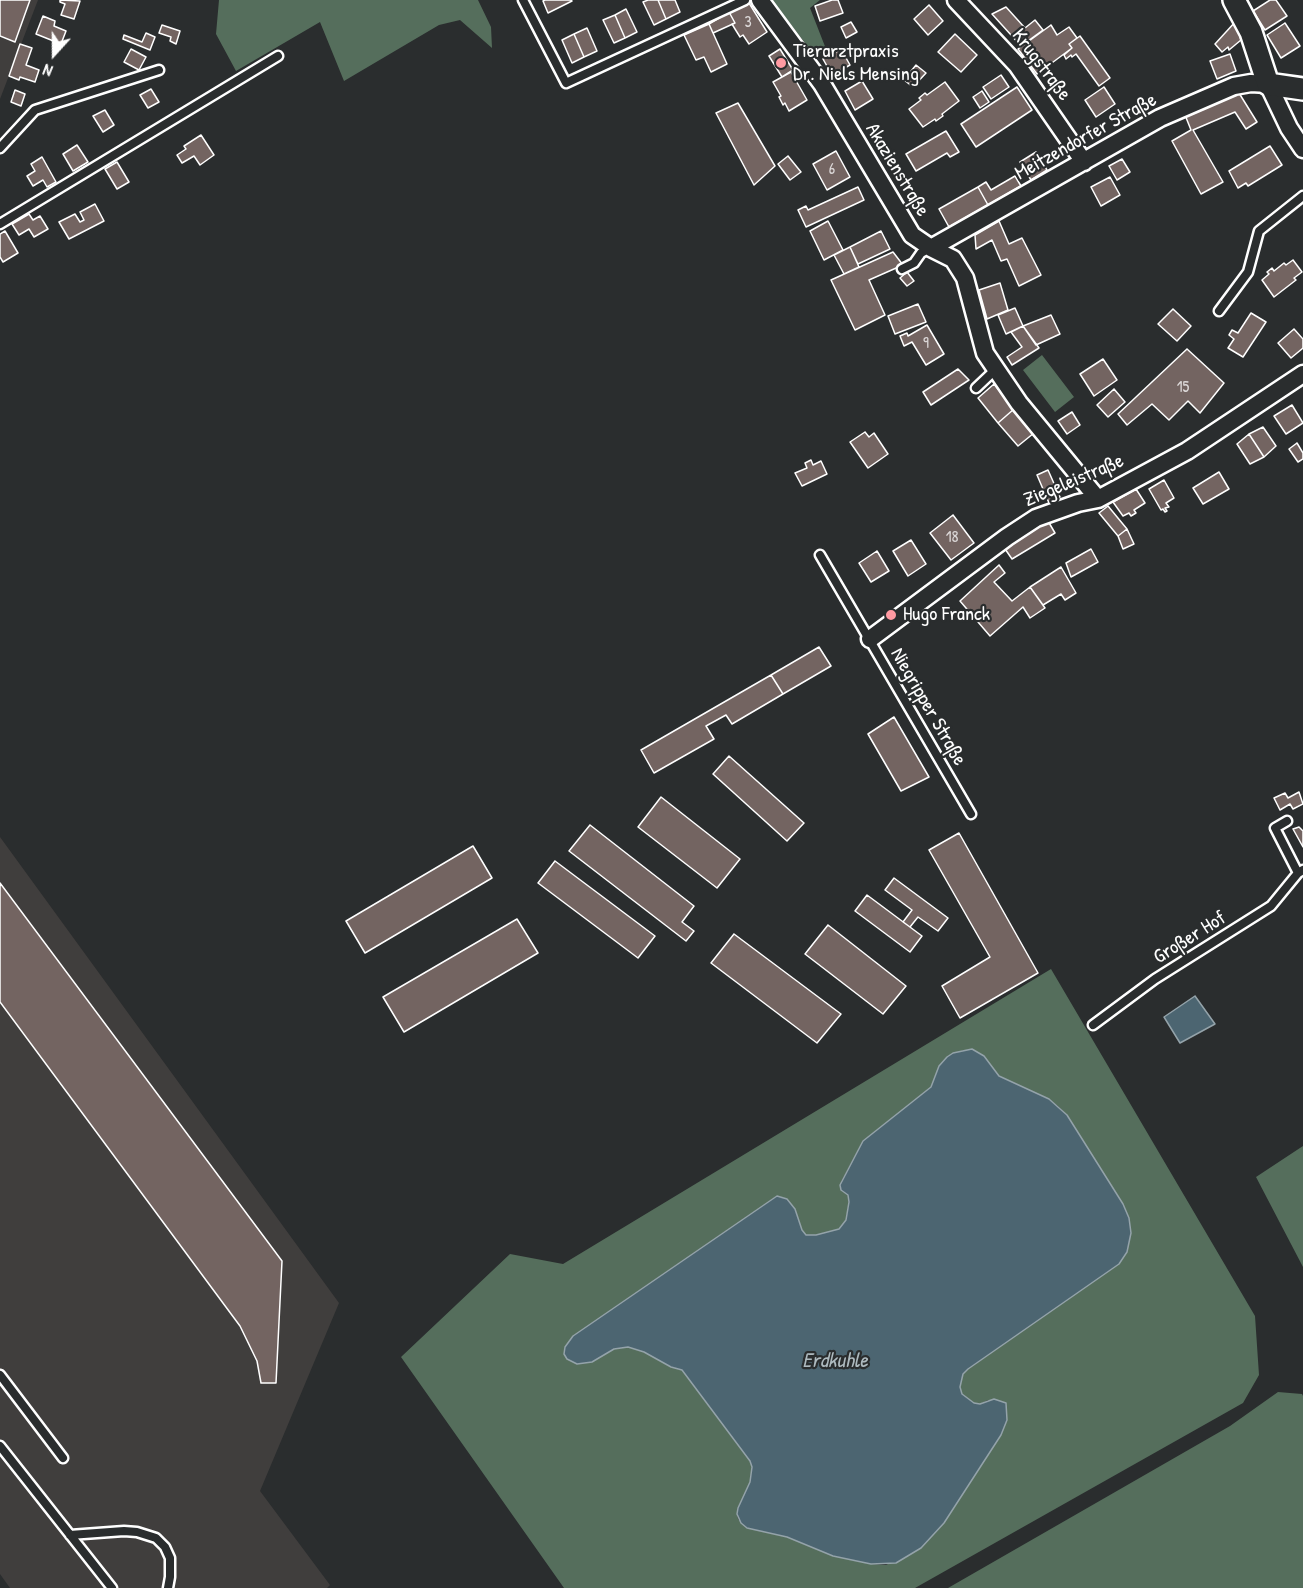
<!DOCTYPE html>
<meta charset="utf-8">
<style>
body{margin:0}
#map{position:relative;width:1303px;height:1588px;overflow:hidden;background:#2a2d2e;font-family:"Patrick Hand",sans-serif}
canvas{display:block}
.north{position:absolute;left:24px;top:24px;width:60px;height:60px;-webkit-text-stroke:4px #2a2d2e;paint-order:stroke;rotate:201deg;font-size:16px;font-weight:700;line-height:24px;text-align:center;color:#fff}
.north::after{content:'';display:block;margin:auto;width:21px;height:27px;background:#fff;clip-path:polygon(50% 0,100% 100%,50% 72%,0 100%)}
</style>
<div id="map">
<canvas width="1303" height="1588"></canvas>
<div class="north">N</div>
</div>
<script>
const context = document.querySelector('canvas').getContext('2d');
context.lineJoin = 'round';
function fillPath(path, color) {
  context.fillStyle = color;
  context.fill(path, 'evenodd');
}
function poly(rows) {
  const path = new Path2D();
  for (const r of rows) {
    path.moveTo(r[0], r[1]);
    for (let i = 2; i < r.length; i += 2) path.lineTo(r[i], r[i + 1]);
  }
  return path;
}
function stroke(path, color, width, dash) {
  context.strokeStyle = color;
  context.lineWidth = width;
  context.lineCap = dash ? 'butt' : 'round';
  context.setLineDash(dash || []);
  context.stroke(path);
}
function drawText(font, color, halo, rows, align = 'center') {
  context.font = font + ' "Patrick Hand",sans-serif';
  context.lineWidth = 4.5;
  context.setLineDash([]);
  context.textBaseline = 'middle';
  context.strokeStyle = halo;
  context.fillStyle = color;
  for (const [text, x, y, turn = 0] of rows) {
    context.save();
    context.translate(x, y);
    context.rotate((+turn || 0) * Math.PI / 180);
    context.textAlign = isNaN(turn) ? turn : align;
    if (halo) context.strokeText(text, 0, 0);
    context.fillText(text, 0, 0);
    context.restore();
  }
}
fillPath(poly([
 [0,0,38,0,0,99],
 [0,837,339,1303,260,1491,330,1585,327,1588,10,1588,0,1574]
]), '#403e3d');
fillPath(poly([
 [219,0,478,0,491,27,492,48,460,20,439,25,344,81,320,22,236,71,216,34],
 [772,0,820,0,810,8,826,49,815,56],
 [1042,355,1074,397,1055,412,1023,370],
 [1051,969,1255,1316,1259,1375,1243,1403,915,1588,564,1588,401,1357,510,1254,563,1264],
 [964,1050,987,1060,995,1073,1004,1079,1049,1099,1059,1107,1067,1115,1123,1204,963,1374,960,1387,962,1394,974,1403,980,1404,988,1400,1007,1420,1001,1435,944,1523,921,1548,886,1565,871,1564,833,1556,787,1537,747,1528,738,1519,737,1514,738,1508,750,1482,752,1467,750,1461,682,1370,671,1367,644,1352,628,1347,614,1349,592,1362,564,1350,565,1347,573,1336,777,1196,787,1199,795,1209,802,1230,806,1235,816,1235,839,1229,846,1220,849,1202,848,1195,842,1191,841,1182,863,1141,931,1087,939,1066,947,1057],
 [1303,1146,1303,1267,1256,1177],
 [1278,1392,1302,1394,1303,1396,1303,1588,948,1588,1230,1426]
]), '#556e5c');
const water = poly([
 [1195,996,1215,1024,1180,1043,1164,1017,1195,996],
 [972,1049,984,1056,999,1076,1049,1099,1067,1115,1123,1204,1129,1218,1131,1233,1127,1252,1119,1264,968,1369,963,1374,960,1387,962,1394,974,1403,980,1404,994,1399,1006,1403,1007,1420,1001,1435,944,1523,921,1548,896,1563,871,1564,833,1556,787,1537,747,1528,741,1523,737,1514,738,1508,750,1482,752,1467,750,1461,682,1370,671,1367,644,1352,628,1347,614,1349,592,1362,577,1364,567,1359,564,1354,565,1347,573,1336,777,1196,787,1199,795,1209,802,1230,806,1235,816,1235,839,1229,846,1220,849,1202,848,1195,841,1190,840,1185,863,1141,931,1087,939,1066,947,1057,953,1053,972,1049]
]);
fillPath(water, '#4c6571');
stroke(water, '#94a3aa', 1.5);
const building = poly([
 [0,0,30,0,15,42,0,36,0,0],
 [60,0,80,1,74,19,61,15,65,4,60,2,60,0],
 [545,0,571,0,572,1,548,13,543,1,545,0],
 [648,0,658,0,666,19,654,25,643,2,648,0],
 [658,0,675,0,680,12,666,19,658,0],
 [832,0,838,0,843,13,820,21,815,6,832,0],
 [1270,0,1276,0,1287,16,1265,30,1253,11,1270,0],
 [749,3,767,32,749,44,743,35,740,37,735,29,732,24,735,23,729,12,749,3],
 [929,5,943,21,928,35,914,19,929,5],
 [1006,7,1025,28,1035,20,1043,30,1021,46,992,14,1006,7],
 [626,9,637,32,625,38,615,15,626,9],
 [729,12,735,23,713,33,709,24,729,12],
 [615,15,625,38,614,43,603,20,615,15],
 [43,16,55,21,54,26,66,31,61,44,36,34,43,16],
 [1236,21,1241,40,1229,50,1228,47,1222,52,1215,44,1236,21],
 [851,22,857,32,846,38,841,27,851,22],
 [1285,23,1300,46,1281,58,1267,35,1285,23],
 [709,24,727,64,711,72,704,57,696,60,684,35,709,24],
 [162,25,180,31,176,44,170,41,171,37,159,33,162,25],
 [1051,25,1057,35,1069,27,1077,38,1069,44,1072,48,1037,74,1018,49,1051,25],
 [587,28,597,51,584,57,574,34,587,28],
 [146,33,155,37,150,50,123,39,124,35,142,42,146,33],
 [574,34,584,57,572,63,562,40,574,34],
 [955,34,977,55,961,72,938,52,955,34],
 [1080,36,1110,78,1099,86,1076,54,1072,57,1071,55,1066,59,1064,55,1072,48,1069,44,1080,36],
 [20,44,32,48,26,65,39,70,35,82,20,77,19,80,9,76,20,44],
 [131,49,146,57,139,70,124,62,131,49],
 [780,49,793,70,782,77,769,56,780,49],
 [841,49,850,65,832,75,823,59,841,49],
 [1230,54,1236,71,1217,79,1210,61,1230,54],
 [916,65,926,73,913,87,904,80,916,65],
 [791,72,807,100,789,111,785,103,783,105,779,97,781,96,773,82,791,72],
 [1001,75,1009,87,991,99,983,87,1001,75],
 [862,81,873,99,855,110,845,91,862,81],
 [945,82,959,101,942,114,943,116,936,121,935,119,923,127,909,109,921,100,919,98,925,93,927,95,945,82],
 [1017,87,1032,110,976,147,961,124,1017,87],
 [1104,87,1115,104,1096,117,1085,100,1104,87],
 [151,89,159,102,148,108,140,95,151,89],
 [15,90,25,94,21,106,11,102,15,90],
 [982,91,989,102,980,108,973,97,982,91],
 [1239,93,1257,122,1246,129,1235,112,1193,130,1223,182,1201,194,1172,141,1191,130,1185,115,1239,93],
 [738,103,775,166,754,185,716,113,738,103],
 [105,110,114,125,103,132,93,116,105,110],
 [946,131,959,152,950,157,947,153,916,171,906,154,946,131],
 [201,135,214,155,200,165,194,156,182,163,177,155,186,149,184,146,201,135],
 [77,145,88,162,73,171,63,154,77,145],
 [1270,146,1282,165,1248,186,1246,183,1238,188,1229,171,1270,146],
 [836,151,850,177,827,190,813,164,836,151],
 [1036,152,1047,170,1031,180,1020,162,1036,152],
 [788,156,801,172,790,180,778,164,788,156],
 [42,157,56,182,47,187,43,180,33,186,27,176,35,171,31,164,42,157],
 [1122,159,1130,172,1117,180,1109,166,1122,159],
 [117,162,129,182,117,189,105,169,117,162],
 [1015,176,1021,186,988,205,978,187,986,182,991,190,1015,176],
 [1110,177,1120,195,1101,206,1091,187,1110,177],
 [858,187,864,200,806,227,798,210,806,206,808,210,858,187],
 [978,187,988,205,949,227,939,209,978,187],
 [95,204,104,221,69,239,59,222,75,214,80,222,84,220,80,212,95,204],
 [29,214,33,220,40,216,48,229,34,237,29,229,19,235,12,224,29,214],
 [828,221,843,250,824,260,810,231,828,221],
 [999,221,1009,244,1022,238,1041,275,1019,286,1007,259,1001,261,992,240,976,249,975,235,999,221],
 [5,231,18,253,3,262,0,257,0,234,5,231],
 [881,231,890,249,858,264,850,247,881,231],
 [850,247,859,267,844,274,834,255,850,247],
 [893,252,903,265,869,280,885,315,855,330,831,280,893,252],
 [1293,260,1302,272,1294,278,1296,280,1274,297,1262,280,1269,274,1267,272,1272,268,1274,271,1284,263,1286,265,1293,260],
 [907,272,914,281,907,286,900,278,907,272],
 [1000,283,1008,310,987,319,979,290,1000,283],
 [918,304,926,322,895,334,888,316,918,304],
 [1015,308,1023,326,1006,334,998,315,1015,308],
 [1173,309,1191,326,1177,341,1158,324,1173,309],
 [1251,313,1266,322,1243,357,1228,348,1234,339,1229,335,1232,330,1238,333,1251,313],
 [1051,315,1060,334,1036,345,1023,326,1051,315],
 [927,325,944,354,926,365,912,342,904,346,900,336,907,333,908,336,927,325],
 [1023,326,1039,348,1012,365,1007,357,1022,347,1011,332,1023,326],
 [1294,329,1303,339,1303,348,1291,358,1278,343,1294,329],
 [1187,349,1224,383,1200,413,1188,401,1169,420,1152,404,1127,425,1118,414,1187,349],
 [1103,359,1117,380,1094,396,1080,374,1103,359],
 [958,369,969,380,931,405,923,392,958,369],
 [994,384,1014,409,998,423,978,398,994,384],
 [1114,389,1125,402,1108,417,1097,405,1114,389],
 [1292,405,1303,423,1286,434,1274,416,1292,405],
 [1014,409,1034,433,1018,446,998,423,1014,409],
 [1072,412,1080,425,1067,434,1058,421,1072,412],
 [1263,427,1276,446,1264,457,1249,434,1263,427],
 [865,432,869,437,874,433,888,454,868,468,850,442,865,432],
 [1249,434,1264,457,1250,464,1237,444,1249,434],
 [1297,443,1303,453,1303,459,1298,462,1289,449,1297,443],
 [811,460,813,465,821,461,827,474,802,486,795,473,807,468,805,463,811,460],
 [1048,470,1060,497,1049,503,1037,475,1048,470],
 [1219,472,1229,489,1203,504,1193,488,1219,472],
 [1164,480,1174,498,1166,503,1169,507,1165,508,1167,511,1165,512,1163,509,1161,510,1149,489,1164,480],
 [1136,489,1145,503,1134,510,1136,513,1131,516,1129,513,1123,516,1113,502,1136,489],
 [1108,506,1127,529,1118,536,1099,513,1108,506],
 [953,515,974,543,951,560,930,533,953,515],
 [1048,521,1055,533,1012,559,1003,546,1048,521],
 [1127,529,1134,544,1123,549,1118,536,1127,529],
 [911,540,926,564,908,576,893,551,911,540],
 [1091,549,1098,562,1071,577,1066,563,1091,549],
 [877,551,889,571,871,582,859,563,877,551],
 [999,565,1005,573,994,582,1012,601,1030,587,1045,608,1030,618,1023,607,990,636,960,601,999,565],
 [1061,567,1076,593,1065,600,1061,594,1043,605,1030,587,1061,567],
 [819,647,831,666,783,694,771,675,819,647],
 [771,675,783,694,732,724,726,715,706,726,714,739,654,773,641,750,771,675],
 [894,717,929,777,901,791,868,734,894,717],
 [729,756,804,823,787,841,713,774,729,756],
 [1299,792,1303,804,1293,809,1290,804,1280,810,1274,798,1285,793,1288,798,1299,792],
 [661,797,740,859,717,888,638,827,661,797],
 [590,825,694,906,682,922,694,931,686,941,569,851,590,825],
 [1299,827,1303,831,1303,847,1293,829,1299,827],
 [959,833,1038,973,960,1018,942,986,990,957,929,850,959,833],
 [473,846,492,878,365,953,346,921,473,846],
 [555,861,655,936,638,958,538,883,555,861],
 [894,878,948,918,938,931,918,917,910,927,903,922,912,910,885,890,894,878],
 [0,883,282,1261,276,1383,261,1383,257,1361,240,1326,0,1002,0,883],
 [867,895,922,936,910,952,855,911,867,895],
 [517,919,538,953,404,1032,383,997,517,919],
 [828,925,906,986,883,1014,805,954,828,925],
 [734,934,841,1014,817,1043,711,963,734,934]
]);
fillPath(building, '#736461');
stroke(building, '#fff', 1.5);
const service = poly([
 [523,0,566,83,745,0],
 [0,148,35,110,159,70],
 [0,224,278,56],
 [902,269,914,263,921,253,930,248],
 [1219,311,1248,272,1259,231,1303,196],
 [976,388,996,369],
 [820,555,971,814],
 [1287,821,1275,828,1298,873],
 [1093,1025,1155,979,1271,906,1298,873,1303,870],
 [0,1375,63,1458],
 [0,1446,112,1588],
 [70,1535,124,1531,137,1532,156,1538,165,1547,170,1558,170,1577,168,1588]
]);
const minor = poly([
 [760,0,822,84,912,235,931,248,953,259,965,278,985,353,1019,403,1098,499],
 [956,0,1017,65,1084,162],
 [931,248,1160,118,1234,86,1251,83,1268,84,1289,128,1303,149],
 [870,639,1007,537,1036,518,1078,503,1098,499,1187,451,1303,374]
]);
const tertiary = poly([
 [1234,0,1251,32,1268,84,1303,89]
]);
stroke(service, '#fff', 13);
stroke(minor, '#fff', 21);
stroke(tertiary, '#fff', 26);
stroke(service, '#2a2d2e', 8);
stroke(minor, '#2a2d2e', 16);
stroke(tertiary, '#2a2d2e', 21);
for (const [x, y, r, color] of [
 [781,63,6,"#ff9aa2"],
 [891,615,6,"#ff9aa2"]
]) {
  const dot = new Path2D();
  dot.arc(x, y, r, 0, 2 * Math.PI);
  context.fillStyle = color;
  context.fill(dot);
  stroke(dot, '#2a2d2e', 2);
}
drawText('16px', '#dcd8d8', null, [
 ["3",748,23],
 ["6",832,170],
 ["9",926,344],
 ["15",1183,388],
 ["18",952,538]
]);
drawText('20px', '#fff', '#2a2d2e', [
 ["Tierarztpraxis",793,52],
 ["Dr. Niels Mensing",793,75],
 ["Hugo Franck",903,615]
], 'left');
drawText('20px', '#fff', '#2a2d2e', [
 ["Krugstraße",1041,65,53],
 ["Meitzendorfer Straße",1086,137,-29],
 ["Akazienstraße",897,170,59],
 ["Ziegeleistraße",1074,481,-23],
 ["Niegripper Straße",928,707,60],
 ["Großer Hof",1190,938,-32]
]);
drawText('italic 21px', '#aebabf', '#2a2d2e', [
 ["Erdkuhle",835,1361]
]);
</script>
